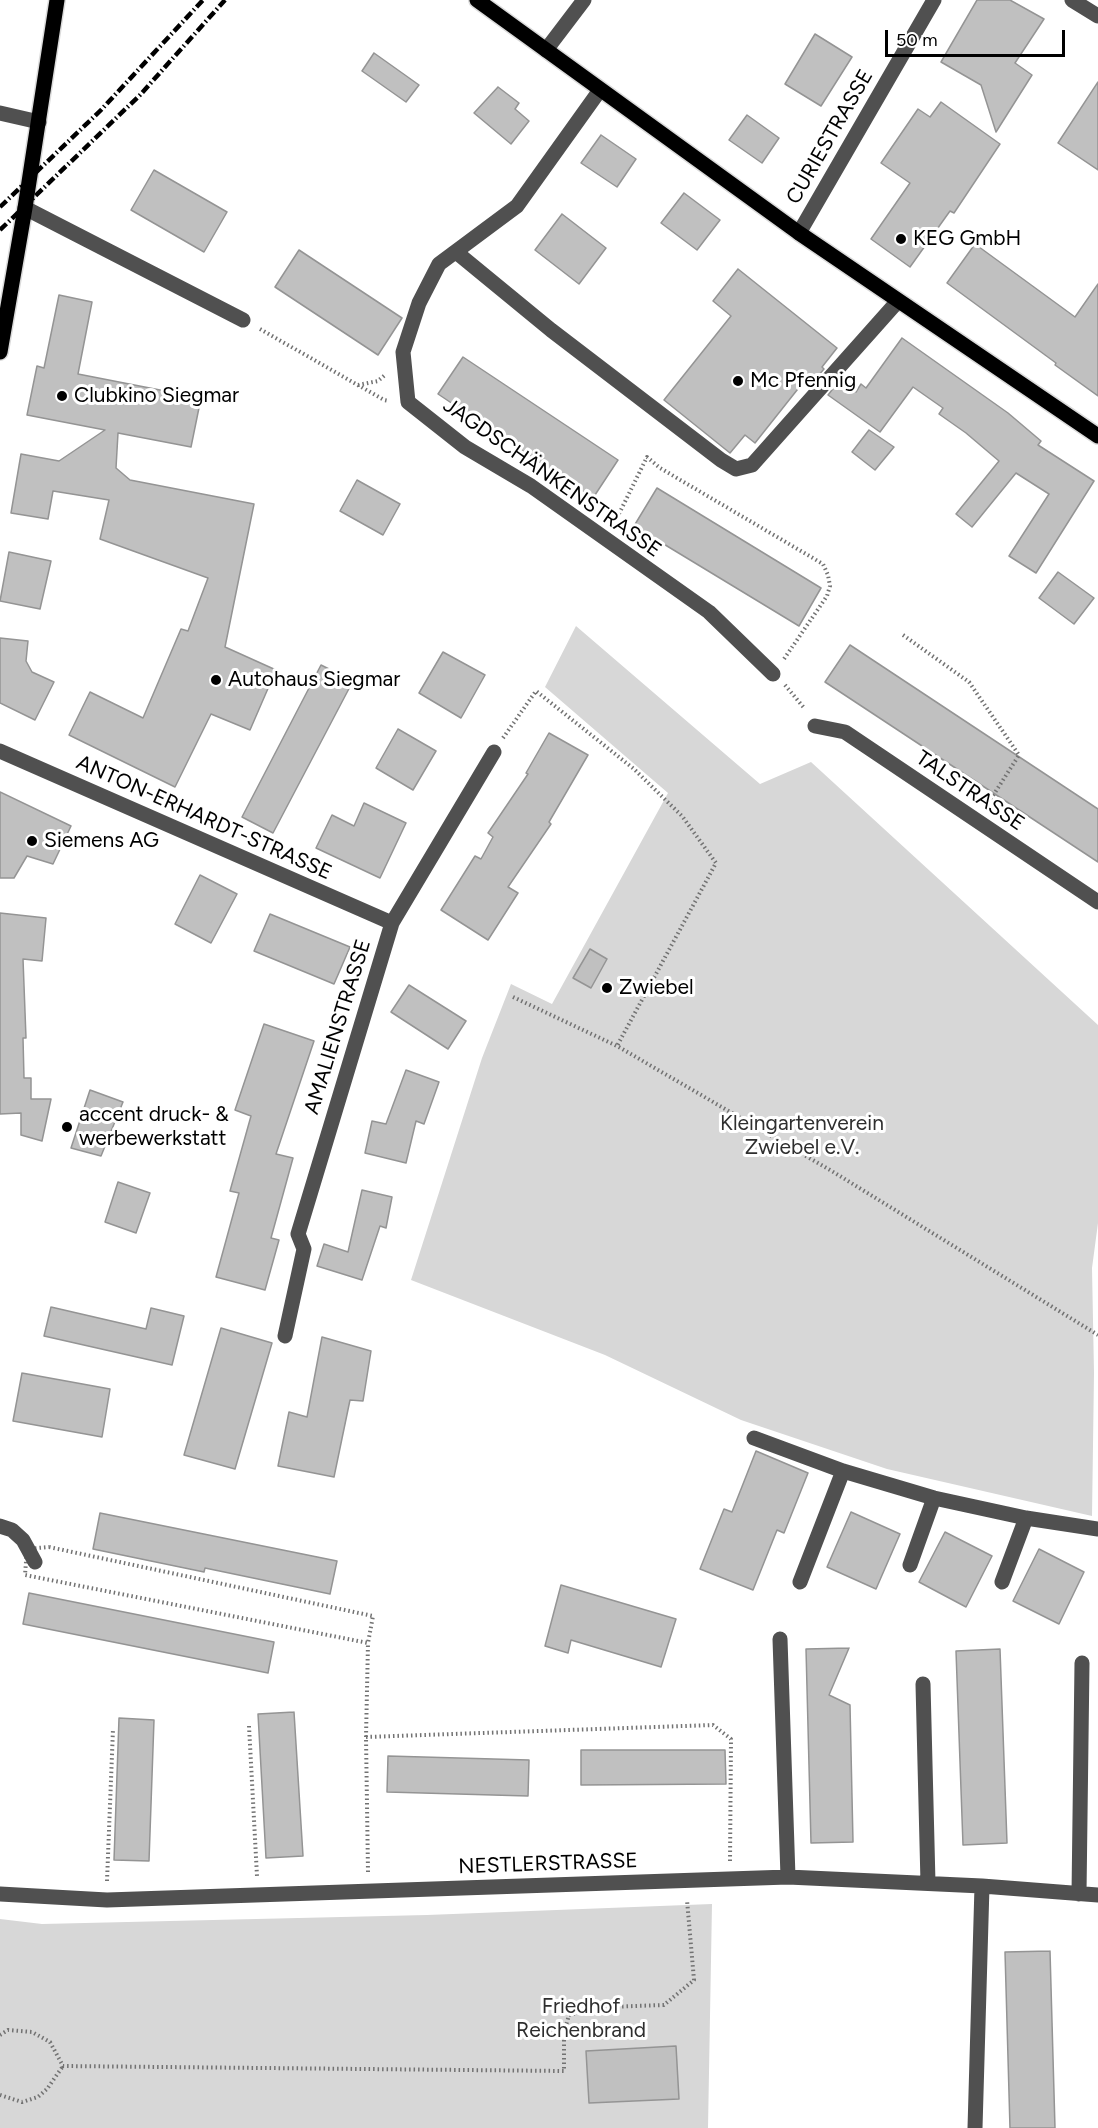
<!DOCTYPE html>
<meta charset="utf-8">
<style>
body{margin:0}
#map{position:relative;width:1098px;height:2128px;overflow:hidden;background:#fff;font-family:Figtree,sans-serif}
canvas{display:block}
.scale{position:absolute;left:885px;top:30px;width:180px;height:27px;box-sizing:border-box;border:3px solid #000;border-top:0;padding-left:8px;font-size:18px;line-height:21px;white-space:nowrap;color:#000;-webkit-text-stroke:4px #fff;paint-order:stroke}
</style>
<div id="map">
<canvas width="1098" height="2128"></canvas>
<div class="scale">50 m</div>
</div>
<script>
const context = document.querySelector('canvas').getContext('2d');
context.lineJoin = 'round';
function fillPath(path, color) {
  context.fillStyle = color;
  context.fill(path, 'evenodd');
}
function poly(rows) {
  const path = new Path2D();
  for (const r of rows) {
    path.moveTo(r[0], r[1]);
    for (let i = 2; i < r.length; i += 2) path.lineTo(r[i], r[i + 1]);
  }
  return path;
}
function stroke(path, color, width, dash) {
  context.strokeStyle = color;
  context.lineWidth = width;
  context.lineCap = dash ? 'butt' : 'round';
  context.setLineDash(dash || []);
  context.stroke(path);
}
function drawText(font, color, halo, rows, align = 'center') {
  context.font = font + ' Figtree,sans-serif';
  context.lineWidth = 6;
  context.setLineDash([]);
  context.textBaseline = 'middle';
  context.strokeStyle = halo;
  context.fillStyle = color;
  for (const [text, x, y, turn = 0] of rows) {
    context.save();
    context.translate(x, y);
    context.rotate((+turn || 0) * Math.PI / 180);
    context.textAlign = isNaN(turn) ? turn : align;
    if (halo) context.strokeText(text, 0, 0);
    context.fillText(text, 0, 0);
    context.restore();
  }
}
fillPath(poly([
 [576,626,760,784,811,762,1098,1025,1098,1223,1092,1268,1094,1373,1092,1516,887,1469,741,1420,605,1355,411,1280,482,1058,511,984,552,1004,668,793,545,687],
 [712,1904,708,2128,0,2128,0,1919,42,1924,427,1915]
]), '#d7d7d7');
const building = poly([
 [977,0,1010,0,1044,19,1015,63,1032,75,996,132,981,85,941,62,977,0],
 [815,34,852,57,821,106,785,84,815,34],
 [374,53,419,85,406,102,362,71,374,53],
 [1098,82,1098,170,1058,143,1098,82],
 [498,87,519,103,515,109,529,121,511,144,474,113,498,87],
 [941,102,1000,144,954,213,950,211,910,267,871,239,910,183,881,163,918,109,930,117,941,102],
 [747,115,779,138,762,163,729,140,747,115],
 [601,135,636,159,617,187,581,163,601,135],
 [154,170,227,212,204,252,131,210,154,170],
 [684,193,720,220,697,250,661,223,684,193],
 [562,214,606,248,579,284,535,250,562,214],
 [975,244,1075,317,1098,284,1098,396,1055,365,1056,363,947,283,975,244],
 [299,250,402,318,378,355,275,287,299,250],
 [738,269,837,348,822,367,824,369,812,383,805,380,755,443,745,435,730,453,664,400,731,316,713,301,738,269],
 [59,295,92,302,78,374,201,398,191,447,118,433,116,468,130,480,254,504,225,647,276,670,250,730,211,714,175,787,69,735,90,692,143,718,181,629,188,631,208,578,100,539,109,500,53,491,48,519,11,513,21,454,59,461,105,430,27,415,37,366,44,368,59,295],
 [902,338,1008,413,1041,441,1038,445,1094,481,1036,573,1009,556,1049,494,1016,473,972,527,956,514,999,461,966,433,939,414,943,408,913,387,880,432,828,395,840,380,856,392,861,384,866,388,902,338],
 [463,357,618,460,593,498,438,394,463,357],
 [869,430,894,447,875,470,852,452,869,430],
 [357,480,400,504,383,535,340,511,357,480],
 [657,488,821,588,799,626,634,526,657,488],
 [9,552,51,561,40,609,0,601,9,552],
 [1058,572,1094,598,1074,624,1039,598,1058,572],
 [0,638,28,641,26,661,32,672,54,682,35,720,0,703,0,638],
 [850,645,1098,809,1098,862,825,682,850,645],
 [443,652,485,675,461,718,419,693,443,652],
 [321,665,353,681,273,833,242,817,321,665],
 [398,729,436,751,413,790,376,768,398,729],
 [549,733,588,755,549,822,551,824,508,887,518,893,488,940,441,910,475,856,481,859,493,837,488,833,528,774,526,773,549,733],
 [0,792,71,826,53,864,27,856,14,878,0,878,0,792],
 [364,803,406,823,380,878,316,848,332,815,354,826,364,803],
 [200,875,237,894,211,943,175,924,200,875],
 [0,913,46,918,42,961,23,959,26,1038,23,1038,24,1078,31,1078,31,1099,51,1099,42,1141,21,1135,21,1113,0,1114,0,913],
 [270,914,350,947,334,984,254,951,270,914],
 [590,949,607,959,591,988,573,978,590,949],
 [409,985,466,1021,448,1049,391,1012,409,985],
 [264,1024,314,1041,276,1154,293,1158,271,1238,279,1240,265,1290,216,1277,239,1193,230,1191,251,1116,235,1110,264,1024],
 [406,1070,439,1082,424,1124,416,1121,406,1163,365,1153,372,1121,386,1124,406,1070],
 [90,1090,123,1102,101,1156,71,1148,90,1090],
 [118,1182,150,1193,136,1233,105,1222,118,1182],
 [362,1190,392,1197,386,1228,380,1226,362,1280,317,1266,324,1244,348,1252,362,1190],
 [51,1307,146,1329,151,1308,184,1316,172,1365,44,1336,51,1307],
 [221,1328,272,1343,235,1469,184,1455,221,1328],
 [322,1337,371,1351,363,1401,350,1400,334,1477,278,1466,289,1412,307,1417,322,1337],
 [22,1373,110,1389,102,1437,13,1421,22,1373],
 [756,1451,808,1473,784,1533,777,1530,753,1590,700,1569,724,1509,732,1512,756,1451],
 [851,1512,900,1534,876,1589,827,1567,851,1512],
 [100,1513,337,1561,330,1594,205,1568,204,1572,93,1549,100,1513],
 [945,1532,992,1556,966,1607,919,1582,945,1532],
 [1039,1549,1084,1572,1059,1624,1013,1601,1039,1549],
 [561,1585,676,1619,661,1667,571,1640,568,1653,545,1646,561,1585],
 [29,1593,274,1642,268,1673,23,1624,29,1593],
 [849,1648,829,1695,850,1705,853,1842,811,1843,806,1649,849,1648],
 [1000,1649,1007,1843,963,1845,956,1651,1000,1649],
 [294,1712,303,1856,266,1858,258,1714,294,1712],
 [119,1718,154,1720,149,1861,114,1860,119,1718],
 [581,1750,725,1750,726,1784,581,1785,581,1750],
 [388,1756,529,1760,528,1796,387,1792,388,1756],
 [1050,1951,1055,2128,1010,2128,1005,1952,1050,1951],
 [676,2046,679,2099,589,2103,586,2051,676,2046]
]);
fillPath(building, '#c0c0c0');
stroke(building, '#949494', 1.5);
const major = poly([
 [477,0,799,233,1098,436],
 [0,352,25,208,57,0]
]);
stroke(major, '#dbdbdb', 18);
stroke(poly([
 [260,329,384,400,389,401],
 [358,385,378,381,386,374],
 [615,522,647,457,660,468,823,564,828,575,830,586,827,596,784,659],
 [903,635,969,682,1019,755,987,805],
 [785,685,805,709],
 [503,738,536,691,634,769,682,816,716,863,617,1046],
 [513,997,617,1046,835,1173,1098,1335],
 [49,1547,373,1616,368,1643,25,1575,27,1549,49,1547],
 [249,1726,257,1876],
 [366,1737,368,1643],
 [368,1872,366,1737,713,1725,731,1739,730,1862],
 [107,1881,113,1729],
 [0,2035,8,2030,32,2032,50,2042,63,2066,564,2071,564,2033,569,2015,606,2007,664,2005,694,1980,687,1900],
 [0,2095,22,2102,38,2097,47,2089,63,2066]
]), '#727272', 4, [1.5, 3]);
stroke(poly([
 [1072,0,1098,16],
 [546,50,584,0],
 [600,90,517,206,439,264,419,303,403,352,408,402,465,447,531,486,709,612,773,674],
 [0,113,39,122],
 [25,208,243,320],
 [799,233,934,0],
 [456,252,551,330,721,460,736,469,752,465,898,301],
 [815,726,845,732,1098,902],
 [0,751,392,923],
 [285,1336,304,1249,298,1234,392,923,494,752],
 [754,1438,843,1471,934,1498,1026,1518,1098,1529],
 [0,1526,12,1530,23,1540,35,1562],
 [910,1565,934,1498],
 [800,1582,843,1471],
 [1002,1582,1026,1518],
 [780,1639,788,1877],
 [923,1684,928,1883],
 [0,1894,107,1900,788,1877,982,1886,1098,1895],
 [1079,1894,1082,1663],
 [975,2128,982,1886]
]), '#505050', 15);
stroke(major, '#000', 15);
stroke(poly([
 [0,207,101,110,203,0],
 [0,230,140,95,225,0]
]), '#000', 4.5, [9, 3, 1.5, 3]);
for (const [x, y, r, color] of [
 [901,239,6,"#000"],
 [738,381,6,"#000"],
 [62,396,6,"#000"],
 [216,680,6,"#000"],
 [32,841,6,"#000"],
 [607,988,6,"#000"],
 [67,1127,6,"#000"]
]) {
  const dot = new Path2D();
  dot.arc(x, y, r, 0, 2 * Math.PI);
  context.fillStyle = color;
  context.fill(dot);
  stroke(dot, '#fff', 2);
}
drawText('21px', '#000', '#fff', [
 ["CURIESTRASSE",830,137,-60],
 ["JAGDSCHÄNKENSTRASSE",552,478,35],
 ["TALSTRASSE",970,791,34],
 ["ANTON-ERHARDT-STRASSE",204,818,24],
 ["AMALIENSTRASSE",338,1027,-73],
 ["NESTLERSTRASSE",548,1864,-2]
]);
drawText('21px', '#000', '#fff', [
 ["KEG GmbH",913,239],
 ["Mc Pfennig",750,381],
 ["Clubkino Siegmar",74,396],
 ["Autohaus Siegmar",228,680],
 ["Siemens AG",44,841],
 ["Zwiebel",619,988],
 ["accent druck- &",79,1115],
 ["werbewerkstatt",79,1139]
], 'left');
drawText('21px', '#2e2e2e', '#fff', [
 ["Kleingartenverein",802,1124],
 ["Zwiebel e.V.",802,1148],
 ["Friedhof",581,2007],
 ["Reichenbrand",581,2031]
]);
</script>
